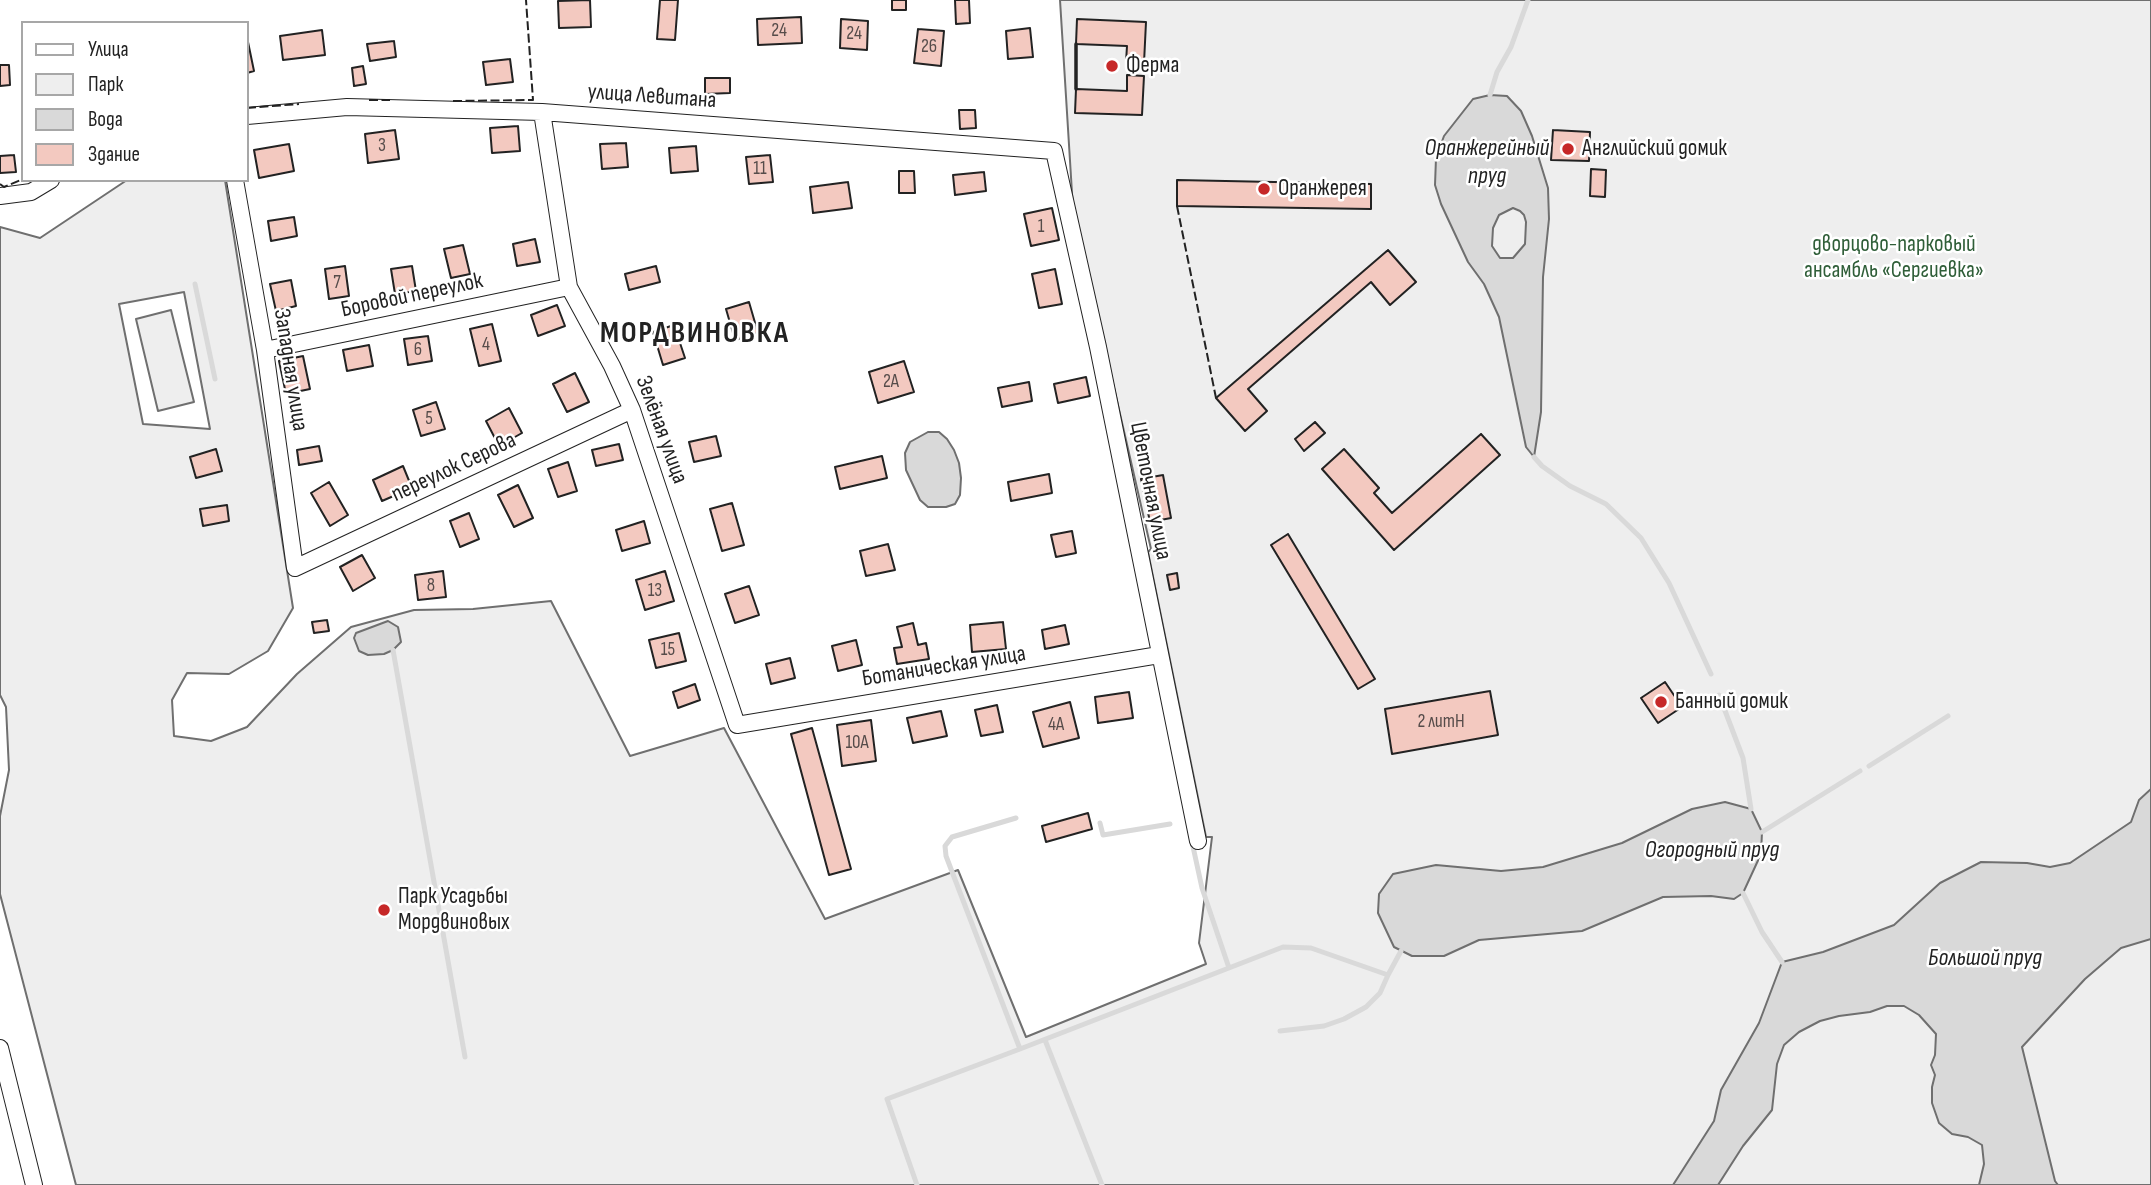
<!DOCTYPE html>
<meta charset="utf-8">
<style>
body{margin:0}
#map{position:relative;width:2151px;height:1185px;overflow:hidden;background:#fff;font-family:"Sofia Sans Condensed",sans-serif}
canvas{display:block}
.legend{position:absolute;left:21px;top:21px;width:228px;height:161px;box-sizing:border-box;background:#fff;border:2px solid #a7a7a7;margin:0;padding:9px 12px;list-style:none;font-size:21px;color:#222}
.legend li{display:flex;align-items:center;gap:14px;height:35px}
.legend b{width:35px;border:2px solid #a7a7a7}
</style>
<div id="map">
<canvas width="2151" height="1185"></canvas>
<ul class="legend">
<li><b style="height:9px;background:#fff"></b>Улица</li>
<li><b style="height:19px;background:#eee"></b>Парк</li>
<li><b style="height:19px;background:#d9d9d9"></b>Вода</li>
<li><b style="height:19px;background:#f3c9c0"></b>Здание</li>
</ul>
</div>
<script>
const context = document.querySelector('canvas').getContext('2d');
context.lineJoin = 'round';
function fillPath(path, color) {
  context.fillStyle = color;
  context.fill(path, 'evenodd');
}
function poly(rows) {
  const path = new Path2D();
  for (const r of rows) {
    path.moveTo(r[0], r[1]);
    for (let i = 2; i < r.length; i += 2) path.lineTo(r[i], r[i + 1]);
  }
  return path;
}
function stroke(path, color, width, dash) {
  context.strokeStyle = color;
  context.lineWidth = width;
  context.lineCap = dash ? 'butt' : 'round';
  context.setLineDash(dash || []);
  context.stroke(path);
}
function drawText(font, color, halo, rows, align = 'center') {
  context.font = font + ' "Sofia Sans Condensed",sans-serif';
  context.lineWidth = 5;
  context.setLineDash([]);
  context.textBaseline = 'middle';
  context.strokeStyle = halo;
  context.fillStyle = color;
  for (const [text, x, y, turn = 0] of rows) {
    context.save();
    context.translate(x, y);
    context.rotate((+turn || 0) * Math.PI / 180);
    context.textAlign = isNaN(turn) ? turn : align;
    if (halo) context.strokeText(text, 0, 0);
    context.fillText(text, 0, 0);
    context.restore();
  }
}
const green = poly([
 [1060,0,2151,0,2151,1185,76,1185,0,894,0,816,9,770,6,707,0,695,0,227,40,238,127,180,225,180,293,608,268,651,229,674,187,673,172,700,174,736,211,741,247,727,297,674,351,627,414,610,473,609,551,601,630,756,724,728,825,919,958,870,1026,1037,1206,964,1199,943,1212,837,1206,837,1148,552,1151,549,1073,209,1060,0],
 [184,292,210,429,143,424,119,304,184,292],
 [171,310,194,402,158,411,136,319,171,310]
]);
fillPath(green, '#eee');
stroke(green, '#6f6f6f', 2);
const water = poly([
 [1490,95,1507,96,1521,111,1532,136,1548,188,1549,219,1543,277,1541,412,1534,457,1526,447,1499,317,1484,284,1468,262,1441,204,1435,185,1436,158,1444,136,1473,99,1490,95],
 [1513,208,1520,211,1524,215,1526,222,1525,244,1513,258,1500,258,1492,246,1493,228,1499,215,1513,208],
 [928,432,939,432,947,439,954,450,959,463,961,478,960,495,955,504,946,507,928,507,920,500,906,470,905,453,910,442,928,432],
 [388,621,398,627,401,642,393,650,384,654,368,655,359,651,354,638,356,633,388,621],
 [2151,789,2151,939,2121,948,2085,979,2022,1047,2055,1181,2058,1185,1979,1185,1984,1164,1982,1145,1968,1137,1952,1134,1939,1123,1932,1103,1932,1087,1935,1075,1931,1065,1935,1055,1936,1034,1919,1015,1904,1006,1887,1006,1870,1012,1839,1016,1820,1021,1799,1032,1784,1045,1777,1064,1772,1110,1743,1146,1718,1185,1673,1185,1714,1121,1721,1090,1759,1023,1782,962,1823,952,1894,925,1940,883,1981,862,2027,863,2050,867,2070,863,2131,822,2139,800,2151,789],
 [1725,802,1751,809,1762,832,1761,854,1743,893,1734,899,1711,896,1663,897,1582,931,1479,940,1444,956,1412,956,1394,947,1378,913,1379,894,1393,874,1436,865,1501,871,1543,867,1622,843,1692,809,1725,802]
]);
fillPath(water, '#d9d9d9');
stroke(water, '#6f6f6f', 2);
stroke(poly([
 [1490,95,1497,72,1511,47,1528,0],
 [195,284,215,379],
 [1534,457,1542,466,1570,486,1606,504,1641,538,1669,583,1711,674],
 [393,650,465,1057],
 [1719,695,1743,758,1751,809],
 [1869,766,1948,716],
 [1016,818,952,837,945,846,946,856,1020,1049,1283,947,1311,948,1388,975,1401,951],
 [1100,823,1103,835,1170,824],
 [1762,832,1860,771],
 [1192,842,1202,888,1229,968],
 [1743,893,1762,932,1782,962],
 [1280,1031,1324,1026,1344,1019,1366,1007,1380,993,1388,975],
 [1045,1040,1102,1185],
 [917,1185,887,1099,1020,1049]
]), '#d9d9d9', 5);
const building = poly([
 [590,0,591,27,559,28,558,1,590,0],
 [660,0,678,0,675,40,657,39,660,0],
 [892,0,906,0,906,10,892,10,892,0],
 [955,0,969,0,970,23,956,24,955,0],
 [801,17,802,43,758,45,757,19,801,17],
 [841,19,868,21,867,50,840,48,841,19],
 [1077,19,1146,22,1144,63,1126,62,1127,46,1076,44,1077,19],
 [1030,28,1033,57,1008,59,1006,31,1030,28],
 [918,29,944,31,941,66,914,63,918,29],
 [322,30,325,55,283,60,280,36,322,30],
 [394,41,396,57,370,61,367,44,394,41],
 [248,42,254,71,247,73,247,43,248,42],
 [510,59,513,82,486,85,483,62,510,59],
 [0,65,9,65,10,85,0,86,0,65],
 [363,66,366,84,354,86,352,68,363,66],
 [1127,75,1144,76,1142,115,1075,113,1076,89,1127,91,1127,75],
 [705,78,730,78,730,93,705,94,705,78],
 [959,110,975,110,976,128,960,129,959,110],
 [518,126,520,151,492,153,490,128,518,126],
 [395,130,399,159,368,163,365,134,395,130],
 [1553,130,1590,132,1589,161,1551,160,1553,130],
 [626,143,628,167,602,169,600,144,626,143],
 [289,144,294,171,259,178,254,150,289,144],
 [696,146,698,171,671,173,669,148,696,146],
 [14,155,16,172,0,173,0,156,14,155],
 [770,155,773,182,749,184,746,157,770,155],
 [1591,169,1606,170,1605,197,1590,196,1591,169],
 [899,171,914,171,915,193,899,193,899,171],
 [984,172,986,191,955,195,953,175,984,172],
 [1177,180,1371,184,1371,209,1177,206,1177,180],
 [848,182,852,208,813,213,810,187,848,182],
 [1052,208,1059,240,1031,246,1024,214,1052,208],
 [294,217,297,236,271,241,268,221,294,217],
 [535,239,540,262,517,266,513,244,535,239],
 [463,245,470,274,451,278,444,249,463,245],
 [1388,250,1416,282,1390,305,1371,282,1248,389,1267,411,1245,431,1216,398,1388,250],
 [345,266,349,296,329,299,325,269,345,266],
 [412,266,416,291,395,294,391,269,412,266],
 [656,266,660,282,629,290,625,274,656,266],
 [1055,269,1062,304,1039,308,1032,274,1055,269],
 [291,280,296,306,276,311,270,284,291,280],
 [749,302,758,333,735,340,726,309,749,302],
 [557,305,565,326,538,336,531,315,557,305],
 [492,324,501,361,479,366,470,329,492,324],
 [674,325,685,358,663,365,653,332,674,325],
 [428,336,432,361,408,365,404,339,428,336],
 [369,345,373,366,347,371,343,350,369,345],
 [303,356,310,389,286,394,279,361,303,356],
 [904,361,914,392,878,403,869,372,904,361],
 [575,373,589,402,567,412,553,384,575,373],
 [1086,377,1090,396,1058,403,1054,384,1086,377],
 [1029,382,1032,401,1002,407,998,388,1029,382],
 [436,402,445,429,421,436,413,410,436,402],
 [509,408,522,433,499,446,486,421,509,408],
 [1315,422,1325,433,1304,451,1295,439,1315,422],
 [1481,434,1500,455,1394,550,1322,469,1344,449,1379,488,1374,493,1392,513,1481,434],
 [716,436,721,456,694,462,689,442,716,436],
 [619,444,623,460,596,466,592,450,619,444],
 [319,446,322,461,299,465,297,450,319,446],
 [216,449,222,471,196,478,190,457,216,449],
 [882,456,887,478,840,489,835,467,882,456],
 [568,462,577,491,558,497,548,469,568,462],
 [403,466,412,488,382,501,373,480,403,466],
 [1049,474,1052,493,1011,501,1008,482,1049,474],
 [1163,475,1171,518,1150,522,1141,479,1163,475],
 [329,482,348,515,330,526,311,493,329,482],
 [518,485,533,518,514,527,498,495,518,485],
 [732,503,744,545,722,551,710,509,732,503],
 [227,505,229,521,203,526,200,509,227,505],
 [469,513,479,539,460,547,450,521,469,513],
 [644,521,650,543,622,551,616,530,644,521],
 [1072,531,1076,553,1056,557,1051,535,1072,531],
 [1288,534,1375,679,1358,689,1271,545,1288,534],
 [888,544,895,570,866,576,860,551,888,544],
 [362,555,375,578,353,591,340,567,362,555],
 [443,571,446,597,418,600,415,575,443,571],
 [665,571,674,601,645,610,636,580,665,571],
 [1177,573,1179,588,1170,590,1167,575,1177,573],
 [749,586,759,615,735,623,725,594,749,586],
 [327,620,329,631,314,633,312,622,327,620],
 [1003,622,1006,649,972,652,970,625,1003,622],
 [913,623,918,645,926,643,929,659,897,664,894,648,902,647,897,627,913,623],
 [1065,625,1069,644,1045,649,1042,630,1065,625],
 [679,633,686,661,656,668,649,640,679,633],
 [856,640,862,665,838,671,832,646,856,640],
 [790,658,795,678,771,684,766,664,790,658],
 [1665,682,1682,707,1658,723,1641,698,1665,682],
 [695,684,700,700,678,708,673,692,695,684],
 [1490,691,1498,735,1392,754,1385,709,1490,691],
 [1129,692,1133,718,1098,723,1095,697,1129,692],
 [1070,702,1079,738,1043,747,1033,712,1070,702],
 [997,705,1003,732,981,736,975,710,997,705],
 [941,711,947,736,913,743,907,718,941,711],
 [871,720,876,761,842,766,837,725,871,720],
 [812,728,851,869,829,875,791,734,812,728],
 [1088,813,1092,829,1046,842,1042,826,1088,813]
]);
fillPath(building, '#f3c9c0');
stroke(building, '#222', 2);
const minor = poly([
 [542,112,569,287,612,366,632,410,737,725,1159,655],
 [247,116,347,107,542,112,1054,151,1098,347,1198,841],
 [235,180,265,350,295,568,632,410],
 [0,196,31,192,51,180],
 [265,350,569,287],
 [0,1048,34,1185]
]);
stroke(minor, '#222', 18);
stroke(minor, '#fff', 16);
stroke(poly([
 [369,100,390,100],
 [453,101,533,100,526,0],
 [247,108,299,104],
 [0,184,4,187,23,179],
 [1177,206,1216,398]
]), '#222', 2, [9, 3.5]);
stroke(poly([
 [1076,89,1076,44]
]), '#222', 3.5);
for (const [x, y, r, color] of [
 [1112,66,7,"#c62828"],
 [1568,149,7,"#c62828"],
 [1264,189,7,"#c62828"],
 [1661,702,7,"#c62828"],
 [384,910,7,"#c62828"]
]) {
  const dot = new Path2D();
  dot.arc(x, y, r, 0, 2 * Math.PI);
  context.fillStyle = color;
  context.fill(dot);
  stroke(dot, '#fff', 2.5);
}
drawText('19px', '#564c4a', null, [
 ["24",779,31],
 ["24",854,34],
 ["26",929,47],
 ["3",382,146],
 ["11",760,169],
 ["1",1041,227],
 ["7",337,283],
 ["4",486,345],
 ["6",418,350],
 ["2А",891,382],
 ["5",429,419],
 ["8",431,586],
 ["13",655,591],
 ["15",668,650],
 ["2 литН",1441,722],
 ["4А",1056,725],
 ["10А",857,743]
]);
drawText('23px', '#222', '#fff', [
 ["Ферма",1126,66],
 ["Английский домик",1582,149],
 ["Оранжерея",1278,189],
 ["Банный домик",1675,702],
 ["Парк Усадьбы",398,897],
 ["Мордвиновых",398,923]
], 'left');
drawText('23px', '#222', '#fff', [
 ["улица Левитана",652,97,4],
 ["Боровой переулок",412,296,-12],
 ["Западная улица",290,370,81],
 ["Зелёная улица",661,430,70],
 ["переулок Серова",454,468,-25],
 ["Цветочная улица",1150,491,79],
 ["Ботаническая улица",944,667,-9]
]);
drawText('23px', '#2f5e38', '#fff', [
 ["дворцово-парковый",1894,245],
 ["ансамбль «Сергиевка»",1894,271]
]);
drawText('italic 24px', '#222', '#fff', [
 ["Оранжерейный",1487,149],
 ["пруд",1487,177],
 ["Огородный пруд",1712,851],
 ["Большой пруд",1985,959]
]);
context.letterSpacing = '2px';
drawText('bold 30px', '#222', '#fff', [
 ["МОРДВИНОВКА",695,334]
]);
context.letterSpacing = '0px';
</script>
